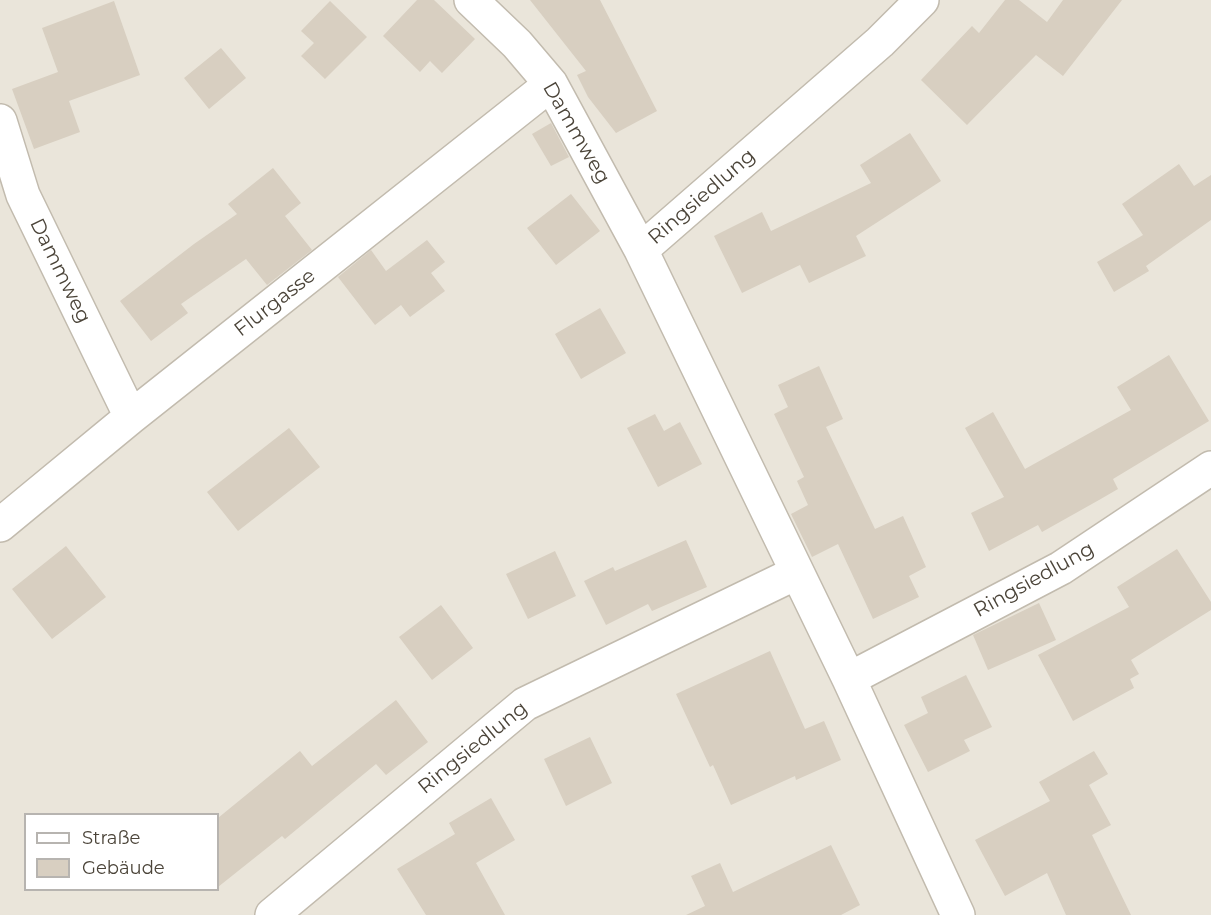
<!DOCTYPE html>
<meta charset="utf-8">
<style>
body{margin:0}
#map{position:relative;width:1211px;height:915px;overflow:hidden;background:#f6f3ec;font-family:Montserrat,sans-serif}
canvas{display:block}
.legend{position:absolute;left:24px;top:813px;width:195px;height:78px;box-sizing:border-box;background:#fff;border:2px solid #b7b4b0;margin:0;padding:8px 10px;list-style:none;font-size:18px;color:#4b4439}
.legend li{display:flex;align-items:center;gap:12px;height:30px}
.legend b{width:30px;border:2px solid #b7b4b0}
</style>
<div id="map">
<canvas width="1211" height="915"></canvas>
<ul class="legend">
<li><b style="height:8px;background:#fff"></b>Straße</li>
<li><b style="height:16px;background:#d8cfc1"></b>Gebäude</li>
</ul>
</div>
<script>
const context = document.querySelector('canvas').getContext('2d');
context.lineJoin = 'round';
function fillPath(path, color) {
  context.fillStyle = color;
  context.fill(path, 'evenodd');
}
function poly(rows) {
  const path = new Path2D();
  for (const r of rows) {
    path.moveTo(r[0], r[1]);
    for (let i = 2; i < r.length; i += 2) path.lineTo(r[i], r[i + 1]);
  }
  return path;
}
function stroke(path, color, width, dash) {
  context.strokeStyle = color;
  context.lineWidth = width;
  context.lineCap = dash ? 'butt' : 'round';
  context.setLineDash(dash || []);
  context.stroke(path);
}
function drawText(font, color, halo, rows, align = 'center') {
  context.font = font + ' Montserrat,sans-serif';
  context.lineWidth = 4.5;
  context.setLineDash([]);
  context.textBaseline = 'middle';
  context.strokeStyle = halo;
  context.fillStyle = color;
  for (const [text, x, y, turn = 0] of rows) {
    context.save();
    context.translate(x, y);
    context.rotate((+turn || 0) * Math.PI / 180);
    context.textAlign = isNaN(turn) ? turn : align;
    if (halo) context.strokeText(text, 0, 0);
    context.fillText(text, 0, 0);
    context.restore();
  }
}
fillPath(poly([
 [0,0,1211,0,1211,915,0,915],
 [26,814,218,814,218,890,26,890]
]), '#eae5da');
fillPath(poly([
 [417,0,434,0,475,39,442,73,430,61,420,72,383,36],
 [530,0,600,0,657,111,616,133,588,97,577,75,586,71],
 [1005,0,1019,0,1047,22,1063,0,1122,0,1063,76,1036,55,967,125,921,80,972,26,979,33],
 [114,1,140,75,69,101,80,132,34,149,12,89,58,72,42,28],
 [330,1,367,37,325,79,301,56,314,43,301,31],
 [221,48,246,78,209,109,184,78],
 [551,123,569,157,551,166,532,134],
 [910,133,941,181,856,236,866,256,809,283,800,265,742,293,714,236,762,212,771,231,871,183,860,165],
 [1179,164,1194,186,1211,175,1211,220,1146,266,1149,271,1114,292,1097,262,1143,235,1122,204],
 [273,168,301,203,285,216,312,250,267,285,246,259,181,304,188,313,151,341,120,301,194,244,237,214,228,204],
 [571,194,600,231,556,265,527,228],
 [427,240,445,262,431,273,445,291,410,317,401,305,375,325,338,277,371,250,386,271],
 [600,308,626,353,581,379,555,334],
 [1169,355,1209,421,1113,479,1118,489,1099,500,1042,532,1038,525,989,551,971,513,1004,497,965,428,993,412,1025,469,1131,410,1117,387],
 [819,366,843,419,826,427,875,529,903,516,926,567,909,576,919,597,873,619,838,544,812,557,791,514,808,505,797,481,804,477,774,414,788,407,778,385],
 [655,414,664,431,680,422,702,464,658,487,627,428],
 [289,428,320,467,238,531,207,492],
 [686,540,707,587,652,611,648,604,606,625,584,581,613,567,615,571],
 [66,546,106,597,52,639,12,589],
 [1177,549,1211,602,1211,610,1131,660,1139,674,1130,679,1134,688,1073,721,1038,655,1129,607,1117,587],
 [555,551,576,596,528,619,506,574],
 [1039,603,1056,640,988,670,973,635],
 [441,605,473,648,432,680,399,637],
 [770,651,805,729,824,721,841,760,796,780,795,776,731,805,713,765,710,767,676,694],
 [966,675,992,727,964,740,970,751,928,772,904,725,928,713,921,697],
 [396,700,428,742,386,775,376,764,285,839,282,836,218,887,218,818,300,751,312,766],
 [590,737,612,783,566,806,544,759],
 [1094,751,1108,774,1089,785,1111,825,1092,835,1131,915,1066,915,1047,873,1005,896,975,840,1050,801,1039,782],
 [491,798,515,840,476,863,505,915,426,915,397,869,455,834,449,823],
 [831,845,860,905,841,915,686,915,705,906,691,876,720,863,733,892]
]), '#d8cfc1');
const minor = poly([
 [471,0,517,44,551,84,641,250],
 [922,0,880,42,641,250,849,679,958,915],
 [0,121,23,195,131,417],
 [0,525,131,417,551,84],
 [849,679,1061,568,1211,468],
 [272,915,525,704,796,573]
]);
stroke(minor, '#c2bbae', 36);
stroke(minor, '#fff', 33);
drawText('20px', '#4b4439', '#fff', [
 ["Dammweg",576,133,60],
 ["Ringsiedlung",702,197,-41],
 ["Dammweg",60,271,64],
 ["Flurgasse",275,303,-38],
 ["Ringsiedlung",1034,580,-29],
 ["Ringsiedlung",473,748,-39]
]);
</script>
